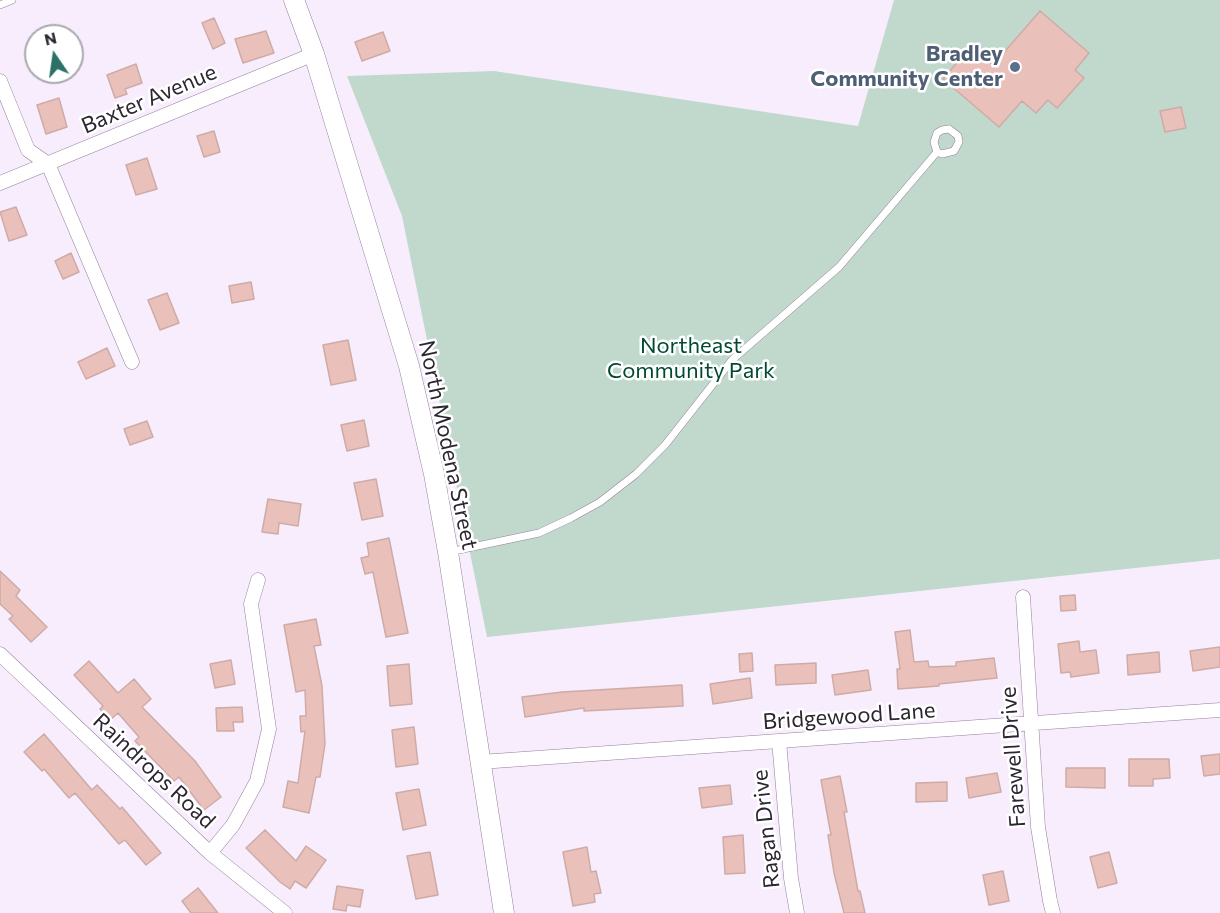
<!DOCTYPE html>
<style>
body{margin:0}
#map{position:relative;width:1220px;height:913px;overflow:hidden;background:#f8edfd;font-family:Commissioner,sans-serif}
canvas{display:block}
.north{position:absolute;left:24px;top:24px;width:60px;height:60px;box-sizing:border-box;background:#fff;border:2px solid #aba8ac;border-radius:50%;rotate:347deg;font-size:16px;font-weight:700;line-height:24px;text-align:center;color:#2c2630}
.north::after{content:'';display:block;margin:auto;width:21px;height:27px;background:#2b7166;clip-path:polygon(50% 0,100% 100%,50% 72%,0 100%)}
</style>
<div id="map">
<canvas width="1220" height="913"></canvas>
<div class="north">N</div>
</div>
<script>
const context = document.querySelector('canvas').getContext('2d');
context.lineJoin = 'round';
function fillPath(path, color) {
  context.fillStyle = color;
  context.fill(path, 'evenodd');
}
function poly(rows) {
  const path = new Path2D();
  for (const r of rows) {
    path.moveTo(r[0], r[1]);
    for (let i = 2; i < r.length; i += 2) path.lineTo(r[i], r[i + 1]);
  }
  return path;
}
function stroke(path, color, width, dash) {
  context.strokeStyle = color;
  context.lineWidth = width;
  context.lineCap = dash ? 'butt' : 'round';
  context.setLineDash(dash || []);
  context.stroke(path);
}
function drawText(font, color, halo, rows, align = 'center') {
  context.font = font + ' Commissioner,sans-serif';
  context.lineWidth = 5;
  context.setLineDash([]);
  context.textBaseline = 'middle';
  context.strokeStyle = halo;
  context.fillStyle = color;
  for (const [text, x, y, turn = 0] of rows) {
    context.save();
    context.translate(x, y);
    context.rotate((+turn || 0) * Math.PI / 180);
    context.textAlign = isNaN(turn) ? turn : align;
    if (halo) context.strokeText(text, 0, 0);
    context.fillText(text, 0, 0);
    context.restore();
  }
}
fillPath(poly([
 [894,0,1220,0,1220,559,487,637,402,216,347,76,494,71,858,126]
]), '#c1d9cc');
const building = poly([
 [1040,11,1089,53,1075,70,1084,78,1057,108,1048,100,1036,113,1022,101,999,127,943,79,971,46,993,65,1040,11],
 [214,18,225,43,213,49,202,23,214,18],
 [266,31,274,53,243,63,235,39,266,31],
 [383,32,390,51,362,61,355,42,383,32],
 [136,64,142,83,125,89,127,94,115,98,107,75,136,64],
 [59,98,67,127,46,134,37,105,59,98],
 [1181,107,1186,128,1165,132,1160,111,1181,107],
 [214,131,220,152,204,157,197,136,214,131],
 [147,158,157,189,136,195,126,165,147,158],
 [16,207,27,235,9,241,0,212,16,207],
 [71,253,79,272,63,279,55,261,71,253],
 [251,282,254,299,232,303,229,286,251,282],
 [167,293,179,323,160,330,148,300,167,293],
 [348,340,356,380,331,385,323,345,348,340],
 [107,348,115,366,86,379,78,362,107,348],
 [364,420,369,446,347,451,341,425,364,420],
 [147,421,153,437,130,445,124,429,147,421],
 [376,479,383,516,362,520,354,483,376,479],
 [268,499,301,504,298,526,279,523,278,534,262,532,268,499],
 [389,538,408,633,386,637,373,572,365,574,361,558,369,556,367,543,389,538],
 [0,571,20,590,16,596,47,627,31,642,9,619,13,616,0,604,0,571],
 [1075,595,1076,610,1061,611,1060,596,1075,595],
 [316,619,321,645,314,646,322,686,325,744,320,777,316,777,309,813,283,807,288,781,298,783,305,731,301,732,300,716,306,716,305,690,296,692,284,625,316,619],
 [910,630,914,662,928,661,929,667,956,666,956,662,994,658,997,678,939,684,939,686,898,689,897,669,900,669,895,632,910,630],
 [1079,641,1080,652,1096,650,1099,673,1071,677,1070,672,1061,673,1058,644,1079,641],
 [1220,647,1220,667,1193,671,1190,651,1220,647],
 [1159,652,1160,672,1128,675,1127,655,1159,652],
 [752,653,753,671,740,672,739,654,752,653],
 [231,660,235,684,215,688,210,664,231,660],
 [89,661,118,693,134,679,151,699,142,707,195,761,221,797,204,810,179,777,174,781,135,741,139,737,118,713,110,720,100,709,103,706,74,675,89,661],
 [816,663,816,683,776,685,775,665,816,663],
 [409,664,412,704,390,706,387,666,409,664],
 [868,670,871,690,835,695,832,675,868,670],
 [750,678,752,698,713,704,710,684,750,678],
 [682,685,683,706,584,711,584,708,525,717,522,697,562,692,682,685],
 [242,707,243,722,233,722,234,731,217,731,216,708,242,707],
 [414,727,418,764,396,767,392,730,414,727],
 [44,734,92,790,97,785,120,809,122,807,161,853,146,865,125,840,119,844,75,793,69,798,44,769,42,771,24,752,44,734],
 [1220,754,1220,774,1204,776,1201,756,1220,754],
 [1129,759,1169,759,1170,778,1153,779,1153,786,1129,786,1129,759],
 [1066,768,1105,768,1105,788,1066,787,1066,768],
 [997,773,1001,792,969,798,966,778,997,773],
 [840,776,847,812,844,812,858,891,860,891,865,913,844,913,834,873,828,835,831,835,821,780,840,776],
 [947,782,947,801,916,802,916,783,947,782],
 [730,785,732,804,702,808,699,788,730,785],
 [419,789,426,825,403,830,396,793,419,789],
 [265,830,296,861,306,846,326,860,306,888,295,881,290,889,280,882,246,848,265,830],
 [743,835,745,873,725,874,723,837,743,835],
 [587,847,591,872,596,871,601,893,594,894,595,902,573,906,563,852,587,847],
 [430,852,438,895,416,899,407,856,430,852],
 [1109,852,1117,883,1098,888,1090,857,1109,852],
 [1003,871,1009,901,989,905,983,875,1003,871],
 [337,886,363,890,360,907,347,905,346,911,333,909,337,886],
 [198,888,218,913,191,913,182,901,198,888]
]);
fillPath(building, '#eac0bb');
stroke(building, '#ceaba7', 1.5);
const lane = poly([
 [0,5,12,0],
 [949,129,958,136,959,142,954,151,942,154,937,152,934,142,937,133,942,130,949,129],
 [449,552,539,533,571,518,600,502,636,474,665,445,732,360,839,267,937,152]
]);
const street = poly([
 [0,81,28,150,48,164,132,362],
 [0,183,314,54],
 [1023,597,1038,827,1050,901,1053,913],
 [0,654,210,853,285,913],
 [779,741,791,878,797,913],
 [480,762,1220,710],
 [210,853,233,825,257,781,269,729,251,604,258,580]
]);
const secondary = poly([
 [294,0,314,54,409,366,434,474,448,552,504,913]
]);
stroke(lane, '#918199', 8);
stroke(street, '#918199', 15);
stroke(secondary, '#918199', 21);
stroke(lane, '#fff', 7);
stroke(street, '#fff', 14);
stroke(secondary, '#fff', 20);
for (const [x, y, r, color] of [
 [1015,67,6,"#5c6f8a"]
]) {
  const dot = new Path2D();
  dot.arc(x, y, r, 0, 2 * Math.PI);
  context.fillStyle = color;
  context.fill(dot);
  stroke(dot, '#fff', 2);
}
drawText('bold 22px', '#4e5e75', '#fff', [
 ["Bradley",1003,54],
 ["Community Center",1003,79]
], 'right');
drawText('22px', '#2c2630', '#fff', [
 ["Baxter Avenue",149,99,-23],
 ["North Modena Street",448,445,78],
 ["Bridgewood Lane",849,716,-4],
 ["Farewell Drive",1013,757,-94],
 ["Raindrops Road",154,771,43],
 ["Ragan Drive",766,829,-96]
]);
drawText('22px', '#004a31', '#fff', [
 ["Northeast",691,346],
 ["Community Park",691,371]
]);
</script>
